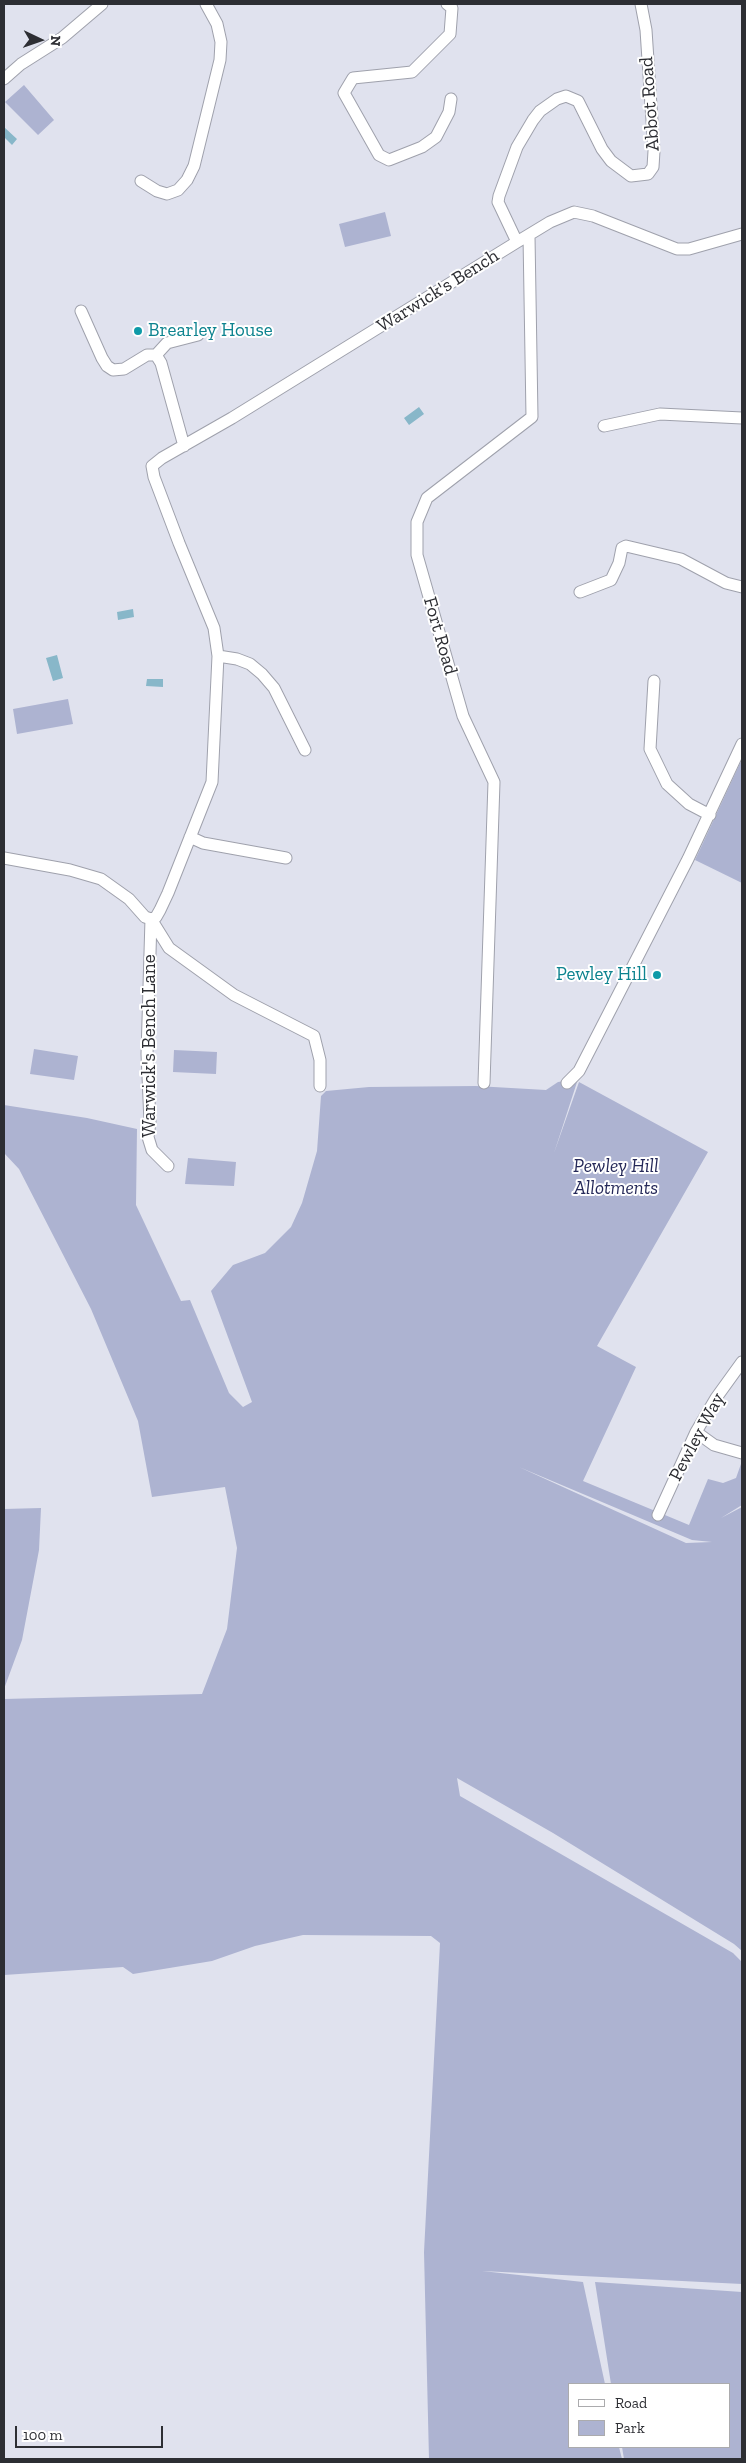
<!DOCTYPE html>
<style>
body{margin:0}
#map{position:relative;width:746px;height:2463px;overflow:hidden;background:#e0e2ee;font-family:"Zilla Slab",serif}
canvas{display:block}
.frame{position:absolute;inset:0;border:5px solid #2d2e33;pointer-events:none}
.legend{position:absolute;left:568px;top:2383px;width:162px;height:65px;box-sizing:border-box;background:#fff;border:1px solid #ababad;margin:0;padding:6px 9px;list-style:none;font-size:15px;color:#2d2e33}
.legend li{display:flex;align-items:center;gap:10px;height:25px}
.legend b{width:25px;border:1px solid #ababad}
.north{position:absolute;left:15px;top:15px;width:50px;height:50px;-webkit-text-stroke:4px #fff;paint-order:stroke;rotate:93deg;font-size:14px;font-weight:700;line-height:20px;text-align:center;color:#2d2e33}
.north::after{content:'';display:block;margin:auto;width:18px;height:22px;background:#2d2e33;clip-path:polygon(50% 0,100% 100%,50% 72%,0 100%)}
.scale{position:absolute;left:15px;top:2426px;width:148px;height:22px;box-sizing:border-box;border:2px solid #2d2e33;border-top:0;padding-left:6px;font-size:15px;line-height:18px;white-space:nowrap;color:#2d2e33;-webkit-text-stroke:4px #fff;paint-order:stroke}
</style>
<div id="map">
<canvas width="746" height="2463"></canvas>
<div class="frame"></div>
<ul class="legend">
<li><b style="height:6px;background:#fff"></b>Road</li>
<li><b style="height:14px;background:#adb3d1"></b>Park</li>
</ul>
<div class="north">N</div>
<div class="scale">100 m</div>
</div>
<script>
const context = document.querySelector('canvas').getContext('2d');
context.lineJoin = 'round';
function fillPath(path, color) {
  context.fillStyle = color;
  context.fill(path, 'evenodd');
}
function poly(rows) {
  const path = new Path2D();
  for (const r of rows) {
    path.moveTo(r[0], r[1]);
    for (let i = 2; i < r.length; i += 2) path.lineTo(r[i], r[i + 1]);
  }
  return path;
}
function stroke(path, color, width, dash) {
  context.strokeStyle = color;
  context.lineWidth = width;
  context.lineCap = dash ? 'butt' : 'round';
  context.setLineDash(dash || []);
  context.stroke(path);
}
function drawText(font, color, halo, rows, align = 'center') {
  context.font = font + ' "Zilla Slab",serif';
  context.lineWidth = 4;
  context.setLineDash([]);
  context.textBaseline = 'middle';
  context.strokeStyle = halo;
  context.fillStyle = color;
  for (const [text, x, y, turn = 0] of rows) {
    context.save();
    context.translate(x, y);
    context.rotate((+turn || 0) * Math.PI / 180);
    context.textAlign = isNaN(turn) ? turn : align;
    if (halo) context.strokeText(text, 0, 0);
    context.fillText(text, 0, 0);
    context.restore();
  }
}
fillPath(poly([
 [24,85,54,120,38,135,5,102],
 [385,212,391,236,345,247,339,224],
 [68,699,73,724,17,734,13,709],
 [742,759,742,883,695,860],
 [34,1049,78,1056,74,1080,30,1074],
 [174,1050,217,1052,216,1074,173,1072],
 [578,1079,554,1153,579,1082,708,1152,597,1346,636,1367,583,1481,689,1525,708,1479,723,1483,736,1478,742,1461,742,1505,721,1518,742,1507,742,1951,734,1944,553,1833,457,1778,460,1796,733,1953,742,1962,742,2284,482,2271,583,2282,605,2384,570,2384,570,2447,619,2447,622,2459,429,2459,424,2252,440,1943,431,1936,303,1935,255,1946,212,1961,133,1974,123,1967,4,1975,4,1699,202,1694,227,1629,237,1548,225,1487,152,1497,138,1421,91,1309,19,1169,4,1153,4,1105,87,1118,137,1129,136,1205,181,1301,190,1300,229,1393,243,1407,252,1402,211,1291,233,1265,265,1253,291,1227,302,1203,317,1151,321,1096,326,1091,369,1087,476,1086,546,1090,558,1082],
 [519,1467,692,1540,712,1542,686,1543],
 [188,1158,236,1162,234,1186,185,1184],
 [41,1508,39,1550,22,1640,4,1689,4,1509],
 [595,2282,742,2292,742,2459,624,2459,622,2447,730,2447,730,2384,611,2384]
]), '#adb3d1');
fillPath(poly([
 [4,127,17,139,12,145,4,137],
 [419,407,424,414,409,425,404,418],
 [133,609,134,617,118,620,117,612],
 [57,655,63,678,53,681,46,658],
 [147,679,163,679,163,687,146,686]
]), '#88b7c9');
const street = poly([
 [447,4,452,8,450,34,412,72,353,78,344,93,379,155,389,160,422,147,436,137,449,112,451,99],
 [4,79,21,64,62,38,102,4],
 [141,181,157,191,167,194,178,190,187,180,194,166,220,60,221,42,217,24,206,4],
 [517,242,498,202,499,196,517,147,533,120,540,111,557,99,566,96,578,101,602,149,611,161,631,176,648,174,653,167,654,151,646,30,641,4],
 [81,311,102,358,107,366,113,370,124,369,147,355,156,355,161,363,184,446],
 [156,355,167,343,198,335],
 [604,426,660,414,742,418],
 [580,592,611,580,619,563,622,548,626,546,681,559,726,583,742,587],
 [218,656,237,659,250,664,262,674,274,688,305,750],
 [654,681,650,749,667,784,689,804,710,815],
 [190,837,203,843,286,858],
 [4,858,70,870,101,879,129,899,145,917,151,919],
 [151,919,156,917,160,910,168,893,212,782,218,656,214,628,179,543,154,477,152,466,162,458,232,418,517,242,550,222,574,212,593,216,677,249,689,249,742,234],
 [151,919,169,948,234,995,314,1036,320,1060,320,1086],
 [151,919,147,1054,150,1122,148,1137,152,1150,168,1166],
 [484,1083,494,782,463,716,417,555,417,522,427,498,532,417,529,236],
 [567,1083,579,1071,688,859,742,744],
 [696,1432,714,1445,742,1453],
 [658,1515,696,1432,716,1398,742,1362]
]);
stroke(street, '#9fa1ac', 13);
stroke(street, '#fff', 11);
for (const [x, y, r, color] of [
 [138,331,5,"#0f9aa8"],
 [657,975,5,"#0f9aa8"]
]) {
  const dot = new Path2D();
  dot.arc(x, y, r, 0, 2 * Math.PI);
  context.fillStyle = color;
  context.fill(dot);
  stroke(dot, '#fff', 2);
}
drawText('19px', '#2d2e33', '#fff', [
 ["Abbot Road",650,104,-94],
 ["Warwick's Bench",438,291,-32],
 ["Fort Road",440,636,74],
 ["Warwick's Bench Lane",150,1046,-90],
 ["Pewley Way",697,1437,-62]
]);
drawText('19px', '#0d838f', '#fff', [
 ["Brearley House",148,331],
 ["Pewley Hill",647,975,"right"]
], 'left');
drawText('italic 19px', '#242858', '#fff', [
 ["Pewley Hill",616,1167],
 ["Allotments",616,1189]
]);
</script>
